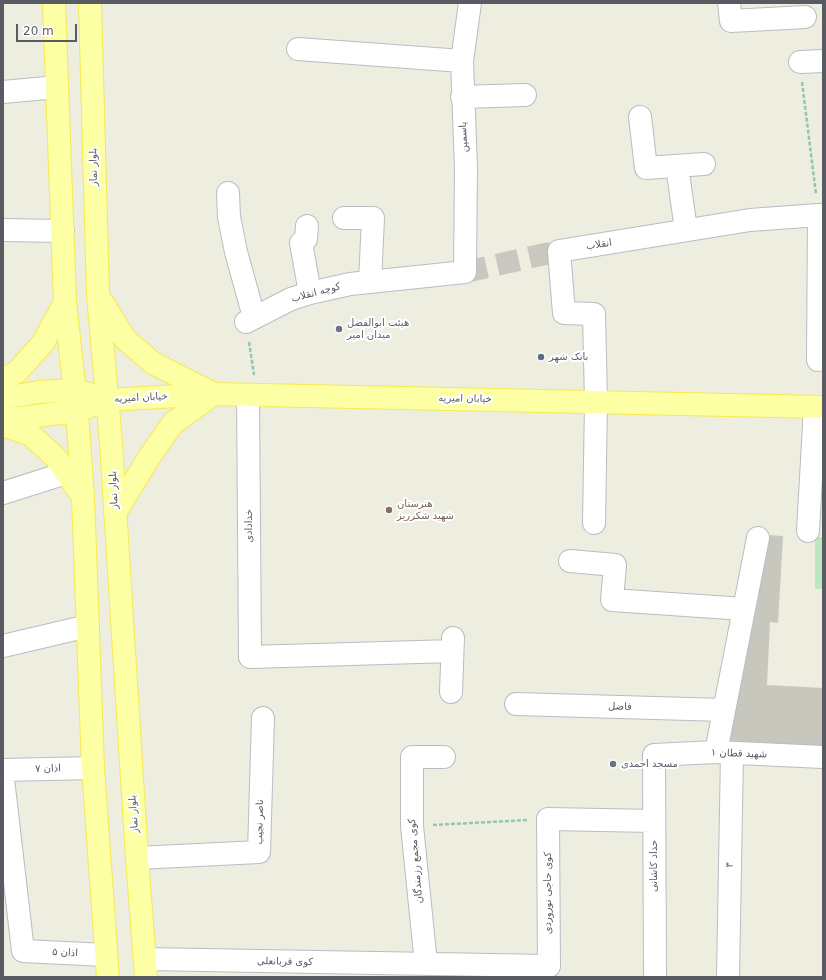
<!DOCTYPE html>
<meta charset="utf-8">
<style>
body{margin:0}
#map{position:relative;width:826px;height:980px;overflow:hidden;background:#edede0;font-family:"DejaVu Sans",sans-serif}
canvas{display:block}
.frame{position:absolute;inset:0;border:4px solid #595b62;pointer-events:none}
.scale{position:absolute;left:16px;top:24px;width:61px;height:18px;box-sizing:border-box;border:2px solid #595b62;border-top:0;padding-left:5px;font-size:12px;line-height:14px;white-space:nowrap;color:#595b62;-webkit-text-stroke:3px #fff;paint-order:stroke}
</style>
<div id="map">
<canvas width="826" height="980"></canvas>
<div class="frame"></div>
<div class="scale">20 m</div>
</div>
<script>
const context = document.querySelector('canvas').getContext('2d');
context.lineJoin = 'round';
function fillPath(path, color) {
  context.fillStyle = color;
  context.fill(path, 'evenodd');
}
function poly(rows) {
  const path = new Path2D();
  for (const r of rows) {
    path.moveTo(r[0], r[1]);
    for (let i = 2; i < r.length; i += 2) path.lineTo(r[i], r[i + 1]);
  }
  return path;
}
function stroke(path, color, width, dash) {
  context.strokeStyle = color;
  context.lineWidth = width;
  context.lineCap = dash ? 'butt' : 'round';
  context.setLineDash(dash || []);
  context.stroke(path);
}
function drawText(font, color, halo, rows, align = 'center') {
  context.font = font + ' "DejaVu Sans","Noto Naskh Arabic",sans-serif';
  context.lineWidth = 4;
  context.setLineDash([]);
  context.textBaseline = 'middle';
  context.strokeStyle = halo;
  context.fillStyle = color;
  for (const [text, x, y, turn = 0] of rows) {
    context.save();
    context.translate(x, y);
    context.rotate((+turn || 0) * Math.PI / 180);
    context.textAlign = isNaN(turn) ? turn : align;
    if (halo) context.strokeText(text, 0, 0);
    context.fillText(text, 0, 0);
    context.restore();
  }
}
fillPath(poly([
 [815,537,823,537,823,589,815,589]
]), '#bbe6c3');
fillPath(poly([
 [766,535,783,536,778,623,770,622,767,685,823,688,823,746,723,743]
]), '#c8c7bd');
stroke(poly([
 [465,272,559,251]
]), '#c8c8c0', 22, [22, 11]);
const minor = poly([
 [729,3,731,21,805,17],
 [298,49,462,61],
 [800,62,823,61],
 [3,92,57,87],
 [462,97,525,95],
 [640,117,646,168,704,164],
 [677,166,686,230],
 [228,193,229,217,236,252,254,317],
 [344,218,373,218,370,282],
 [307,226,306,239,301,243,310,293],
 [3,230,63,231],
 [246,322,291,299,310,293,350,284,465,272,466,168,462,61,470,3],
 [818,360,819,215],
 [248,395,250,657,452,651],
 [3,493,66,473],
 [594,523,596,402,594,314,564,313,559,251,750,220,819,215,823,216],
 [808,531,815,407],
 [570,561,615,565,612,600,744,609],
 [3,646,88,626],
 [451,692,453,638],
 [516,704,724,710],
 [716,752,758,538],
 [3,770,93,768],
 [3,779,23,951,106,955],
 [137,858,259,852,263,718],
 [145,959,549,966,548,819,654,821],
 [426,964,412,826,412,757,444,757],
 [655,977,654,755,716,752,823,757],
 [728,977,732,753]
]);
const major = poly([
 [54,3,65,302,77,411,83,497,93,768,108,977],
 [90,3,98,295,111,443,137,858,146,977],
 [101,300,125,339,153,363,214,394,173,423,150,456,115,513],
 [3,379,17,372,43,343,65,302],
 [3,398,39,392,75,390,89,394],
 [3,420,77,411,107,400,214,394,823,407],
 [3,425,31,435,56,458,83,497]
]);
stroke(minor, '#bbbcc3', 24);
stroke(major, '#f7e94f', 24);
stroke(poly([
 [802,82,816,194],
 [249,342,254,375],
 [433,825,528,820]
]), '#94c6ac', 2.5, [4, 2]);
stroke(minor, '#fff', 22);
stroke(major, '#fcffa3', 22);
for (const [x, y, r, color] of [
 [339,329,4,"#6b7280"],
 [541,357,4,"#5c6f8a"],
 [389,510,4,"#8d6e63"],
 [613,764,4,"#6b7280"]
]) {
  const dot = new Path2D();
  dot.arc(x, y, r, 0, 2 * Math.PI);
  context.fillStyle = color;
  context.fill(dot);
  stroke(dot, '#fff', 1.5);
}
drawText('10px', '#595b62', '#fff', [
 ["یاسمین",464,137,-93],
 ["بلوار نماز",94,167,-91],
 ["انقلاب",599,245,-9],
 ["کوچه انقلاب",316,293,-15],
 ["خیابان امیریه",141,398,-3],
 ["خیابان امیریه",465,399,1],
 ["بلوار نماز",114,490,-93],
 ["خدادادی",249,526,-90],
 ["فاضل",620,707,2],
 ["شهید قطان ۱",739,754,2],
 ["اذان ۷",48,769,-2],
 ["بلوار نماز",134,814,-94],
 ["ناصر نجیب",260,822,-89],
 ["کوی مجمع رزمندگان",416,861,-95],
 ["۳",730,865,-89],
 ["حداد کاشانی",654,866,-90],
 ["کوی حاجی نوروردی",548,893,-90],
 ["اذان ۵",65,953,3],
 ["کوی قربانعلی",285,962,1]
]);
drawText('10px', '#5b616d', '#fff', [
 ["هیئت ابوالفضل",347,323],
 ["میدان امیر",347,335],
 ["مسجد احمدی",621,764]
], 'left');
drawText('10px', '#4e5e75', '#fff', [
 ["بانک شهر",549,357]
], 'left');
drawText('10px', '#785e54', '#fff', [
 ["هنرستان",397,504],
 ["شهید شکرریز",397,516]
], 'left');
</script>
